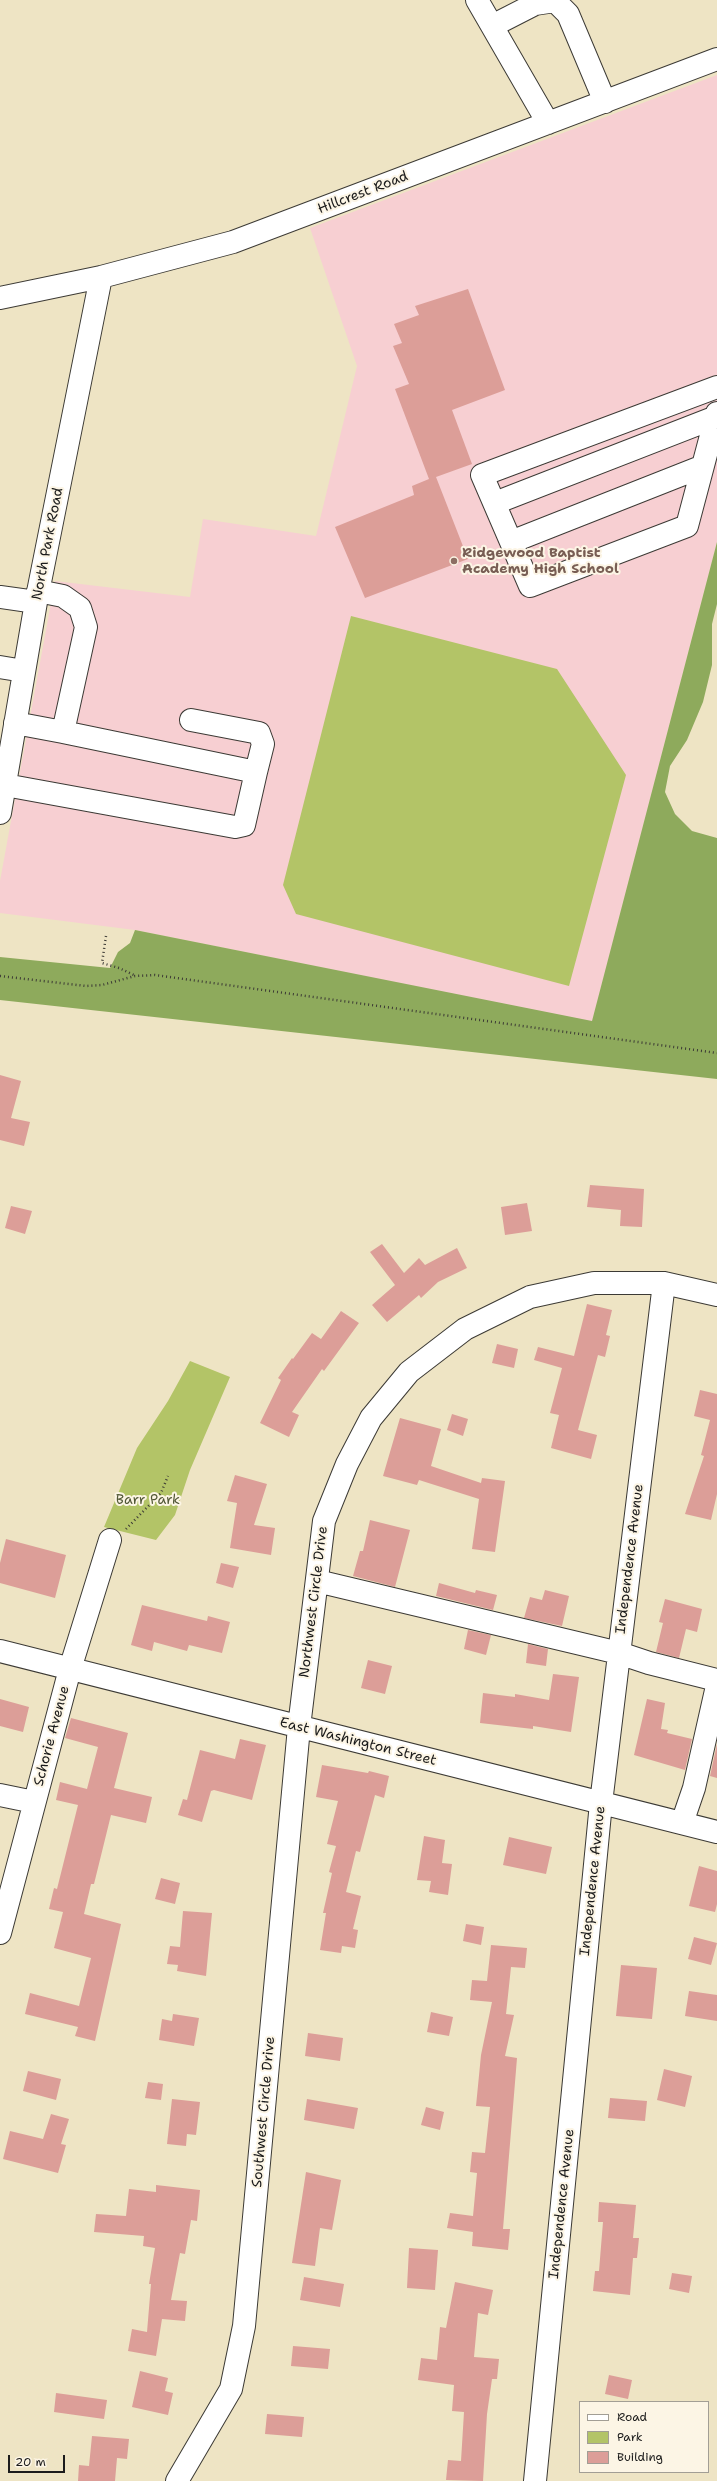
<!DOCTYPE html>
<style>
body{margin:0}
#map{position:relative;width:717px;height:2481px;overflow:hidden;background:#eee4c4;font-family:"Shantell Sans",sans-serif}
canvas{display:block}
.legend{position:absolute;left:579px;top:2401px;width:130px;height:72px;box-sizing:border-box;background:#fcf5e5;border:1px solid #a29e95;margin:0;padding:5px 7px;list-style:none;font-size:12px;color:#1c1c1c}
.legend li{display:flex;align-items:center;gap:8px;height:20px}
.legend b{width:20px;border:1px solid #a29e95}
.scale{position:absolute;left:8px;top:2455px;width:57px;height:18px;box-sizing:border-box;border:2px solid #1c1c1c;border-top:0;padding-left:5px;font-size:12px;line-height:14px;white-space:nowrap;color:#1c1c1c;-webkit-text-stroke:3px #fcf5e5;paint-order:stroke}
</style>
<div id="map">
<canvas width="717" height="2481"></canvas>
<ul class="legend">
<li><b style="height:5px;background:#fff"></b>Road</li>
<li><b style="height:11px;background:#b3c467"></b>Park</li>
<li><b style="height:11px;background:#dc9e98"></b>Building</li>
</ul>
<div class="scale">20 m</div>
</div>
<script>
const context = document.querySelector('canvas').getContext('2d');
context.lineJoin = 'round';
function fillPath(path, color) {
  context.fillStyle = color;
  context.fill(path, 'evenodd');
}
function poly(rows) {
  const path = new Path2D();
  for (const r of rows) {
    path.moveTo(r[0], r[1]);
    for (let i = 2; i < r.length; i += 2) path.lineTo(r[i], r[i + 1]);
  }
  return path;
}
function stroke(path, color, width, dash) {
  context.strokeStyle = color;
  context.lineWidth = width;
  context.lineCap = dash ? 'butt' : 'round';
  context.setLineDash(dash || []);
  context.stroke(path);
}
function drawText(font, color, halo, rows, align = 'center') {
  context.font = font + ' "Shantell Sans",sans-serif';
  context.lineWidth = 4;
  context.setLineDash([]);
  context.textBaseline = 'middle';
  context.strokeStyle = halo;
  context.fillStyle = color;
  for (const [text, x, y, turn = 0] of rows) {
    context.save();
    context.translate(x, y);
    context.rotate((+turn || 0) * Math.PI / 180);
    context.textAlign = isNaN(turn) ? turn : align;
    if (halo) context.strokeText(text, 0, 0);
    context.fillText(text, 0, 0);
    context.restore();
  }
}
fillPath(poly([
 [717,75,717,542,592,1022,135,930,0,913,0,881,55,581,190,597,203,519,316,536,357,366,310,228]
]), '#f7cfd2');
fillPath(poly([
 [351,616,557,669,626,775,569,986,296,914,283,885],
 [190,1361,230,1377,190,1470,175,1515,156,1540,104,1527,137,1448,168,1401]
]), '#b3c467');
fillPath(poly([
 [717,542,717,604,712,624,712,665,703,702,687,740,670,766,665,792,675,814,692,831,717,838,717,1079,0,1000,0,957,110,968,118,952,130,943,135,930,592,1021]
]), '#8eaa5c');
fillPath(poly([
 [468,289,505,390,452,410,472,464,436,477,468,559,365,598,335,527,414,495,412,486,429,479,395,389,409,384,393,346,402,343,394,324,419,315,415,306],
 [0,1075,21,1081,11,1118,30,1122,24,1146,0,1140],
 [590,1185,644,1189,642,1227,620,1226,621,1210,587,1207],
 [527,1203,532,1231,505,1235,501,1207],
 [11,1206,32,1211,25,1234,5,1228],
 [382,1244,404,1273,419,1258,425,1265,457,1248,467,1268,438,1282,421,1298,419,1295,387,1322,372,1305,395,1285,370,1252],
 [587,1304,612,1310,606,1335,610,1336,605,1357,598,1355,578,1430,597,1435,591,1459,551,1448,559,1415,550,1413,562,1368,534,1360,538,1347,574,1356],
 [341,1311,359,1323,324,1371,322,1369,292,1412,299,1415,289,1437,260,1423,281,1380,278,1378,292,1358,293,1359,312,1333,321,1339],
 [497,1344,518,1349,514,1368,492,1363],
 [700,1390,717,1394,717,1494,711,1520,685,1514,704,1456,701,1455,710,1420,694,1416],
 [452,1414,468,1419,463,1436,447,1430],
 [400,1418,441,1429,431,1466,481,1483,482,1478,505,1481,495,1552,472,1549,479,1499,419,1480,417,1485,383,1476],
 [235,1475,267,1484,254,1525,275,1528,271,1555,230,1548,237,1503,227,1501],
 [370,1520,410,1530,395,1587,353,1576,360,1551,363,1551],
 [6,1539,66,1555,55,1598,0,1583,0,1563],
 [221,1563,239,1567,233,1588,216,1583],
 [439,1583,475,1593,476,1590,497,1595,493,1610,436,1596],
 [545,1590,569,1596,562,1626,524,1618,530,1597,542,1600],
 [665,1599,702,1609,697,1632,686,1629,679,1658,656,1652,663,1623,659,1622],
 [142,1605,207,1621,208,1616,230,1622,222,1653,189,1645,187,1651,154,1642,152,1651,131,1645],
 [468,1630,491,1635,486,1655,464,1649],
 [528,1644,548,1649,546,1666,526,1663],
 [368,1660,392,1666,385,1694,361,1688],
 [553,1674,579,1677,571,1732,533,1726,533,1729,480,1723,483,1693,515,1697,515,1694,549,1700],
 [0,1699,29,1707,23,1732,0,1726],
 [647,1699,665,1703,661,1729,668,1730,667,1733,692,1739,685,1770,634,1755],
 [71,1718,128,1733,114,1788,152,1797,146,1823,111,1815,94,1884,91,1884,84,1914,121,1924,95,2041,75,2036,78,2027,25,2014,30,1993,79,2006,91,1958,54,1948,63,1912,49,1909,54,1888,57,1889,78,1805,56,1800,60,1782,87,1789,98,1747,65,1738],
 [240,1739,266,1745,252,1800,214,1790,211,1791,202,1822,178,1815,183,1799,187,1800,200,1750,235,1759],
 [717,1744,717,1778,710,1776],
 [322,1765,368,1773,369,1771,389,1776,384,1798,375,1795,360,1852,356,1851,346,1892,361,1896,353,1929,358,1930,355,1948,342,1946,341,1953,320,1950,326,1913,323,1913,332,1873,329,1872,336,1846,327,1844,338,1801,316,1797],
 [424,1836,445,1840,442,1863,452,1864,448,1895,429,1892,431,1881,417,1880],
 [509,1837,552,1847,546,1874,503,1865],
 [699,1866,717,1871,717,1904,715,1912,689,1906],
 [161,1878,180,1883,175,1904,155,1899],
 [183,1911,212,1913,206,1976,177,1971,178,1965,167,1964,170,1946,180,1947],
 [466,1924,484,1927,481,1945,463,1941],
 [694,1937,717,1943,711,1965,688,1959],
 [491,1945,527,1948,525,1968,511,1967,506,2014,514,2015,505,2056,517,2058,503,2229,510,2229,508,2250,472,2246,473,2232,447,2228,450,2213,473,2216,477,2173,470,2172,472,2152,485,2153,490,2107,476,2106,481,2055,492,2002,470,2000,472,1980,487,1981],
 [621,1965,657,1968,652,2019,616,2016],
 [689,1991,717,1995,717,2021,685,2016],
 [431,2012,453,2017,449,2036,427,2032],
 [173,2014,199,2018,194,2046,159,2040,162,2019,172,2021],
 [308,2033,343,2038,340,2061,305,2056],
 [664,2069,692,2076,685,2107,657,2100],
 [28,2071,61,2079,56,2100,23,2091],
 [148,2082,163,2084,161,2100,145,2098],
 [610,2098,647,2101,645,2121,608,2118],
 [172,2099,200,2102,196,2135,187,2134,186,2146,167,2144],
 [307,2099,358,2108,354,2129,304,2120],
 [426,2107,444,2112,440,2130,421,2125],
 [51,2114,69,2119,61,2144,66,2145,58,2173,3,2159,10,2131,43,2139],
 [306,2172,341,2180,332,2230,320,2228,315,2266,292,2263],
 [156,2185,200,2190,197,2221,191,2220,185,2254,180,2253,171,2300,187,2301,185,2321,162,2319,156,2356,128,2351,132,2329,147,2332,151,2284,149,2284,155,2248,143,2246,144,2236,94,2232,96,2214,126,2216,129,2189,156,2192],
 [599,2202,636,2205,633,2238,639,2238,637,2258,633,2258,630,2295,593,2291,595,2271,599,2271,603,2222,598,2222],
 [409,2248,438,2250,435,2290,407,2288],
 [672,2273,692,2276,689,2293,669,2289],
 [304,2277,344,2284,340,2307,300,2300],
 [455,2282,493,2290,488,2315,478,2313,474,2357,499,2359,497,2379,492,2379,487,2414,483,2481,446,2480,448,2460,461,2461,464,2412,452,2411,454,2385,418,2380,421,2358,437,2360,440,2327,446,2328],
 [293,2346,330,2349,328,2369,291,2366],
 [140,2371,168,2378,165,2391,173,2393,168,2415,132,2407],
 [609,2375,632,2380,628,2399,605,2394],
 [56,2393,107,2400,104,2419,54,2412],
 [267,2414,304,2417,302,2437,265,2434],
 [92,2436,129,2439,127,2459,117,2458,115,2481,78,2481,79,2465,89,2466]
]), '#dc9e98');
const minor = poly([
 [477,0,548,123],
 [492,26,535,4,555,1,568,14,605,102],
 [0,298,101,277,233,242,717,59],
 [717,387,482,475,530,586,687,526,717,413],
 [495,503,716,417],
 [511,542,701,467],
 [0,597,36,602],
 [0,667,24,671],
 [191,720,259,733,263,744,256,772],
 [15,723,63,732,86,627,80,608,63,596,38,591],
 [5,785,235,827,244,825,256,772,63,732],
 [0,813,36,602,101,277],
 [317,1581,619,1653,649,1663,717,1680],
 [0,1651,717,1832],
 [0,1795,34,1802],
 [682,1823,694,1788,717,1686],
 [0,1933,70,1669,110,1540],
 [177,2481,231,2389,244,2326,299,1727,324,1521,347,1464,371,1418,409,1372,465,1329,530,1297,594,1283,664,1283,717,1295],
 [535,2481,601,1803,664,1283]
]);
stroke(minor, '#3c3a35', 24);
stroke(poly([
 [106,936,102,963,119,968,134,975],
 [0,976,86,986,102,985,135,976,155,975,717,1053],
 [126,1529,161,1493,168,1476]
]), '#3c3a35', 2.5, [1, 3]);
stroke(minor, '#fff', 22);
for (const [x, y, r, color] of [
 [454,561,4,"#8d6e63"]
]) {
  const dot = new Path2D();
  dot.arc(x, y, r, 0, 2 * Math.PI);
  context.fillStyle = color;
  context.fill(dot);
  stroke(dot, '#fcf5e5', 1.5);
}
drawText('14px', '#1c1c1c', '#fcf5e5', [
 ["Hillcrest Road",363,193,-21],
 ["North Park Road",48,544,-79],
 ["Independence Avenue",630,1559,-83],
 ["Northwest Circle Drive",314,1602,-83],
 ["Schorie Avenue",52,1736,-75],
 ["East Washington Street",358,1742,14],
 ["Independence Avenue",593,1881,-84],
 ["Southwest Circle Drive",264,2112,-85],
 ["Independence Avenue",562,2204,-84]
]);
drawText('bold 14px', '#785e54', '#fcf5e5', [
 ["Ridgewood Baptist",462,553],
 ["Academy High School",462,569]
], 'left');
drawText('14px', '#515736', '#fcf5e5', [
 ["Barr Park",148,1500]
]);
</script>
